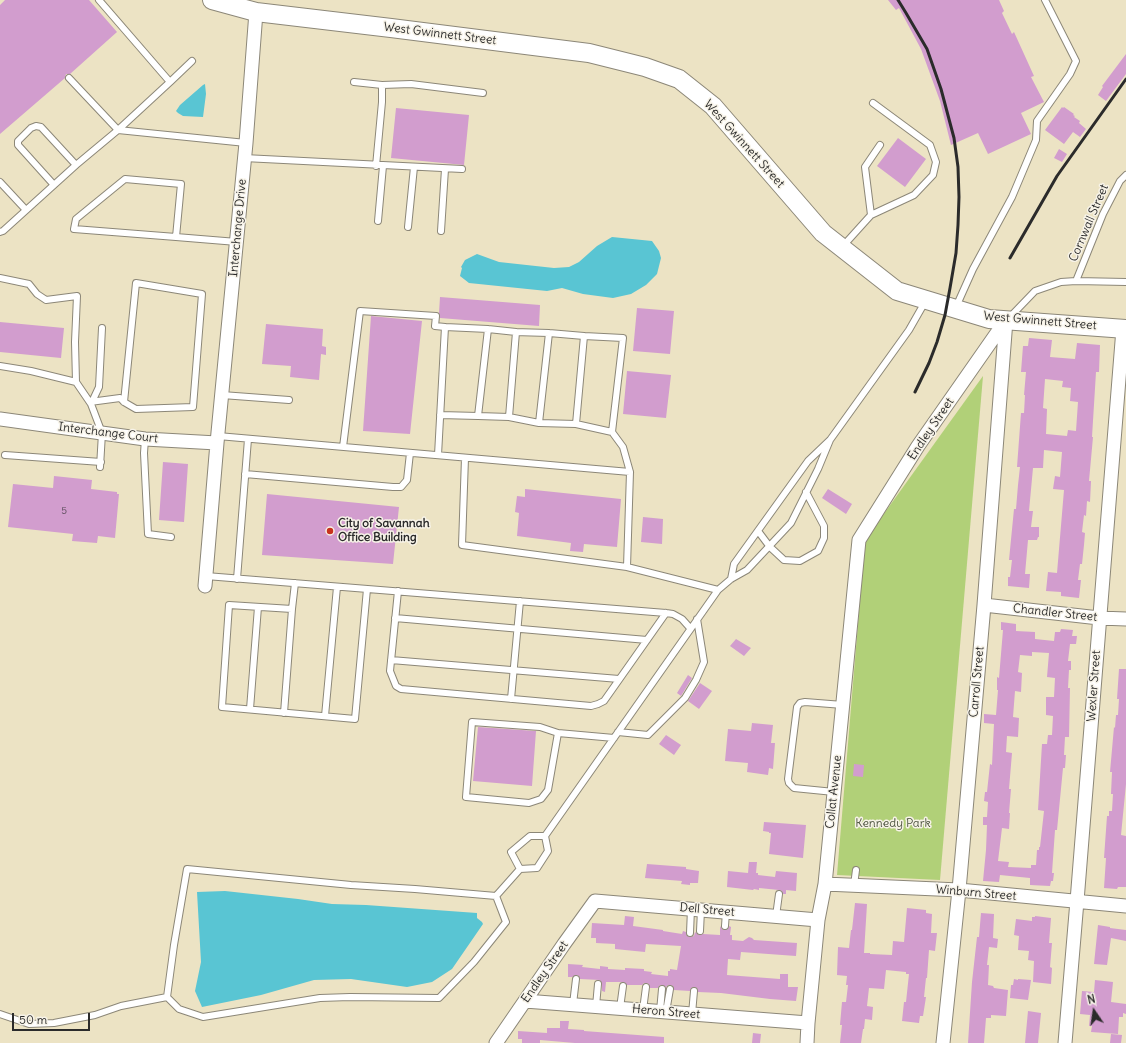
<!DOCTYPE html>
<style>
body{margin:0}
#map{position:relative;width:1126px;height:1043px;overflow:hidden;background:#ece3c4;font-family:Delius,sans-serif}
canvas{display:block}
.north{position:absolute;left:1074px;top:991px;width:40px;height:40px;-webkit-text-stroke:3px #f7f3e8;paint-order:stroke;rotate:347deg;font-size:11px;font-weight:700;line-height:16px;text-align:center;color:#2b2b2b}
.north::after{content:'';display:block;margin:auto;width:14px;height:18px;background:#2b2b2b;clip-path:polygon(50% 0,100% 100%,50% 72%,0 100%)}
.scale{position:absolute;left:12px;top:1013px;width:78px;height:18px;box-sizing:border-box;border:2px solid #2b2b2b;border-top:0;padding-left:5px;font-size:12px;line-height:14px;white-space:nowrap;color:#2b2b2b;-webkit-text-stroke:3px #f7f3e8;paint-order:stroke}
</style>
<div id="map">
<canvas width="1126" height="1043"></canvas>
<div class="north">N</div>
<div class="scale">50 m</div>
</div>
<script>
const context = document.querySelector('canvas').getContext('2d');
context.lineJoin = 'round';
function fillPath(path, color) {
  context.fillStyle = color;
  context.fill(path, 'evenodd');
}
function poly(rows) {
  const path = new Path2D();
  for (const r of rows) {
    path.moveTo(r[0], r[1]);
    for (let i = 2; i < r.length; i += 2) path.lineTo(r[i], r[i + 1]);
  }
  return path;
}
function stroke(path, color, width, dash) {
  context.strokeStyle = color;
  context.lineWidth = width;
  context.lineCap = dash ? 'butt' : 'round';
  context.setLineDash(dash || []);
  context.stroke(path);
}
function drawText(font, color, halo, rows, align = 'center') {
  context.font = font + ' Delius,sans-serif';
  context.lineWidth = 3;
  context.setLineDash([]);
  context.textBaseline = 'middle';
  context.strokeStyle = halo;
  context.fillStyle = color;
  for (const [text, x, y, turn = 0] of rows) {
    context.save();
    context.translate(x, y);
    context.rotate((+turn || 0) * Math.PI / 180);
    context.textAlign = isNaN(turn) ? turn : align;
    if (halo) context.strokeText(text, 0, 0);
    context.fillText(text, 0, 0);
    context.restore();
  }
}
fillPath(poly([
 [983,376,940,880,837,875,865,540]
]), '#b1d078');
fillPath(poly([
 [205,84,206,94,203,117,183,116,178,113,176,111,180,105,203,85],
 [612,237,652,241,659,251,661,258,657,274,646,285,631,294,613,298,583,294,562,288,547,291,469,283,460,276,462,268,461,267,465,260,477,254,499,262,554,268,569,267,579,262,597,246],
 [225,891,298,899,332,904,366,905,477,913,477,918,482,922,483,924,452,969,432,982,407,987,351,979,314,980,261,995,202,1007,195,991,201,962,197,892]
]), '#59c5d3');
fillPath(poly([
 [5,0,89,0,117,32,70,74,66,74,65,78,0,134,0,5],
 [888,0,999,0,1004,11,1002,13,1012,34,1014,32,1034,76,1031,77,1044,102,1021,113,1031,134,988,154,978,133,951,145,940,101,921,49,899,8,896,10],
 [1126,54,1126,74,1106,101,1098,95,1103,87,1102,86],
 [1062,107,1063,108,1064,107,1074,114,1073,115,1075,116,1074,117,1080,121,1079,123,1086,129,1080,137,1073,132,1064,144,1045,130],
 [396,108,469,115,464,165,391,158],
 [898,138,926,159,905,187,877,166],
 [1059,149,1067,154,1062,162,1054,158],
 [440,297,540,305,539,326,440,318,439,313],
 [637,308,674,311,670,354,633,351],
 [371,316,422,321,410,434,363,431],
 [0,322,64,328,61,358,0,352],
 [266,324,323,329,322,346,326,347,326,355,321,354,319,380,290,377,291,366,262,364],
 [1029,338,1052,340,1050,357,1075,359,1077,343,1100,345,1099,372,1096,372,1092,437,1093,437,1089,481,1091,481,1090,502,1087,501,1086,516,1084,515,1082,532,1085,533,1084,545,1082,564,1080,564,1078,580,1081,580,1079,598,1061,596,1061,592,1046,591,1048,572,1057,573,1064,490,1053,489,1055,476,1060,477,1062,452,1044,450,1043,468,1033,468,1029,511,1033,511,1031,527,1039,527,1039,537,1038,537,1037,540,1028,540,1025,574,1030,574,1029,588,1008,586,1008,577,1010,577,1012,560,1009,560,1014,509,1016,509,1018,485,1020,467,1017,467,1021,413,1024,413,1025,395,1024,395,1026,372,1021,372,1023,346,1028,346],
 [1045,379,1063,381,1062,387,1071,388,1070,401,1078,402,1076,431,1068,430,1067,436,1046,434,1047,409,1043,408],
 [627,371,671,375,666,418,623,414],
 [163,462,188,464,184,522,159,520],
 [54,476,92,480,91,489,117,492,117,494,119,494,115,538,98,536,97,543,72,541,73,534,8,527,13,484,53,488],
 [525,489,621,499,617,547,584,544,583,552,570,551,571,543,517,536,519,513,515,512,517,496,525,497],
 [828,489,852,504,846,514,822,498],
 [267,494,399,507,393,564,262,555],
 [643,517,663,519,662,544,641,542],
 [1001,622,1016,624,1016,631,1035,632,1035,639,1054,641,1055,632,1060,632,1061,629,1073,630,1072,636,1077,636,1076,644,1070,644,1068,661,1071,661,1071,670,1069,670,1068,688,1070,688,1069,737,1065,737,1064,755,1066,755,1065,768,1063,768,1057,830,1055,830,1052,873,1054,873,1053,881,1051,881,1050,886,1030,885,1030,878,1000,875,999,882,983,881,986,850,987,825,983,825,983,817,987,817,988,802,984,801,985,792,987,792,990,764,992,765,994,724,984,723,984,714,996,715,998,690,997,690,997,677,999,678,1003,630,1001,630],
 [1032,652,1049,653,1047,677,1055,678,1054,697,1046,697,1046,715,1053,716,1052,735,1048,735,1047,744,1042,744,1038,810,1044,811,1040,847,1039,847,1039,850,1037,850,1036,865,1031,865,1031,868,1008,867,1009,862,998,861,1002,828,1009,829,1010,813,1009,813,1011,789,1009,789,1012,753,1006,752,1007,736,1018,737,1019,718,1013,717,1015,691,1021,692,1022,673,1018,672,1020,655,1032,656],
 [736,639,751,648,744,656,730,646],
 [1119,669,1126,669,1126,784,1121,835,1126,836,1126,887,1118,887,1117,889,1104,888,1106,858,1104,858,1107,816,1109,816,1109,811,1112,811,1113,794,1111,794,1112,772,1110,772,1114,727,1115,728,1116,715,1118,715,1119,699,1117,699],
 [688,675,692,678,681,696,677,693],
 [700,683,712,691,699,709,688,701],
 [752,723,773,725,771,743,775,743,773,769,769,768,768,775,747,772,748,763,725,761,728,729,751,731],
 [478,727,536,731,532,786,473,781],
 [666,735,681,745,674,755,659,744],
 [854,764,864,765,863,777,853,776],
 [764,822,806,825,803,858,769,854,771,833,769,833,769,832,763,831],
 [749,862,757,862,756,873,758,873,758,875,775,877,776,871,797,873,796,891,786,890,786,894,783,894,782,891,779,890,759,888,759,890,754,889,753,890,727,887,728,871,748,873],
 [647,864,686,867,686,869,699,871,698,883,690,883,690,885,681,884,682,881,645,878],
 [855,903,867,904,864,953,870,953,870,954,892,955,893,941,904,942,907,908,926,910,926,913,932,914,931,933,937,933,935,951,929,950,927,978,926,978,924,997,926,997,923,1016,920,1016,919,1023,902,1021,904,1002,906,1002,909,974,906,974,906,972,886,970,884,989,869,988,867,1006,873,1007,872,1020,865,1019,864,1029,863,1029,861,1043,840,1043,842,1025,840,1025,842,1002,846,1002,848,985,846,985,847,976,837,975,838,947,849,948,851,930,852,930],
 [981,913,994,914,993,938,998,939,997,948,989,947,987,965,989,965,988,985,993,986,994,988,1008,990,1006,1016,991,1015,991,1018,986,1018,984,1043,968,1043,972,982,977,937,979,937],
 [625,916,634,917,633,926,663,930,663,931,682,934,683,931,686,932,686,935,689,937,694,936,695,932,699,935,703,934,720,935,720,926,722,929,725,930,728,929,729,926,731,927,730,935,732,935,732,940,743,941,749,937,752,938,754,940,797,943,796,956,741,952,740,960,728,959,727,975,780,979,780,974,788,974,788,987,798,987,796,1001,770,999,721,993,698,992,697,988,694,987,691,988,690,991,674,990,673,986,670,985,668,985,666,987,662,985,660,985,658,988,650,988,649,984,646,983,644,983,642,985,627,985,623,982,606,982,605,992,602,991,602,984,600,980,580,979,579,976,576,975,572,977,568,977,568,964,583,965,582,967,600,969,600,966,608,967,608,969,625,970,625,968,644,969,644,971,652,972,651,974,668,976,668,971,670,971,670,969,677,970,681,946,646,944,645,952,615,949,615,944,596,943,596,938,591,938,592,923,624,925],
 [1035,916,1051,918,1049,943,1052,943,1050,967,1052,968,1051,984,1033,982,1034,961,1028,960,1029,951,1018,950,1019,936,1014,935,1016,919,1032,921,1032,917,1035,917],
 [1098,925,1110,927,1110,928,1126,930,1126,941,1111,938,1107,965,1094,964],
 [1014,979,1018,980,1018,979,1031,980,1028,1000,1010,998,1011,985,1013,985],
 [1095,980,1113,982,1111,1002,1126,1004,1126,1014,1123,1013,1123,1017,1119,1017,1118,1034,1091,1032,1092,1026,1089,1026,1090,1015,1080,1014,1082,991,1094,992],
 [1028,1011,1041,1013,1038,1043,1025,1043],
 [560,1021,569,1021,568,1029,584,1030,584,1031,664,1037,664,1043,575,1043,540,1040,540,1043,522,1043,522,1039,518,1039,518,1031,547,1033,547,1028,560,1028],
 [753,1033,761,1034,760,1043,752,1043],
 [1111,1034,1122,1035,1121,1043,1110,1043]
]), '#d29dce');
const lane = poly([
 [69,78,118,130,246,143],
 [170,82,192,61],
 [354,82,382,85],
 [244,158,462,169],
 [376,166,382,102,382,85,411,84,483,93],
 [0,182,26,210],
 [54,185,18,145,18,141,31,128,36,126,41,127,76,165],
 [871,215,865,167,880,145],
 [378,221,383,166],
 [408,227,414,167],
 [441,231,445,169],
 [0,232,3,231,76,165,118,130,170,82,99,0],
 [176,237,74,229,76,219,125,179,181,184,176,237,237,242],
 [843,246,871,215,914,195,933,175,936,162,930,145,873,103],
 [0,278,29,284,37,294,46,300,77,296,75,342,76,382],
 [1076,281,1103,214,1120,181,1126,175],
 [956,307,973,269,1012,197,1036,140,1037,121,1070,74,1076,61,1045,0],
 [1009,318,1035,291,1061,282,1076,281,1126,282],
 [0,366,31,371,76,382,91,404,102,433,100,467],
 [222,395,289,400],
 [90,402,120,398,124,402,136,409,193,407,202,294,136,283,124,402],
 [91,404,99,387,102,328],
 [440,415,478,416,488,329,445,327],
 [478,416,509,417,516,332,488,329],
 [509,417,539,423,549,333,514,332],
 [539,423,576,424,584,336,549,333],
 [576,424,612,432,623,338,584,336],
 [612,432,623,447,630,472],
 [218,436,630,472,627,567,718,590],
 [145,439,144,453,148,534,171,537],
 [343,447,360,311,436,316,435,326,445,327,438,455],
 [5,455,101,462],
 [465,458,462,545,627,567],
 [245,474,393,487,401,487,407,480,410,453],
 [758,531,770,547,784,560,800,561,818,551,824,538,824,526,806,492],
 [206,576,666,613,673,614,682,619,690,628],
 [237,579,248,439],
 [731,579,734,564,808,461,830,440,909,330,925,302],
 [295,583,292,609,229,605,222,707,355,719,367,589],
 [398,591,390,671,396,686,401,689,591,706,598,704,604,701,666,613],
 [395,618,647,640],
 [391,660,619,679],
 [511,699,520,601],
 [250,709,258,607],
 [284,713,292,609],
 [325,716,337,587],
 [618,732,648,735,685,698,696,680,704,662,697,619],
 [558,733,548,790,541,799,529,803,466,797,472,722,540,727,558,733,614,738],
 [834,792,794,788,789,783,788,779,797,707,800,703,805,702,843,705],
 [545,836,548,851,537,868,520,869,511,852,530,836,545,836,718,590,731,579,747,570,791,523,818,469,830,440],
 [854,885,856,870],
 [776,916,779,894],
 [725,926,726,912],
 [700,931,701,910],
 [690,933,691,909],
 [167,997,174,945,187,869,351,885,415,889,496,896],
 [573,1004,576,979],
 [596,1006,598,984],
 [620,1008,623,986],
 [643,1010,646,987],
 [660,1011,662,989],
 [666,1012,670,989],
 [0,1014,29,1024,54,1023,95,1015,121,1006,167,997,179,1009,203,1017,320,998,350,997,439,998,474,962,506,922,496,896,520,869],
 [692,1014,694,991]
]);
const street = poly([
 [0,419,145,439,217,443],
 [205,586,217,443,246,143,256,12],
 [984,605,1099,618,1126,619],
 [825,884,959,890,1126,906],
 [525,1001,808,1023],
 [496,1043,564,944,595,901,818,920],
 [807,1043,808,1023,818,920,825,884,859,540,918,446,1006,320],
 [943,1043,959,890,984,605,1006,320],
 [1065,1043,1077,901,1123,329]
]);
const secondary = poly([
 [212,0,256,12,391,28,589,53,645,67,679,79,713,106,823,233,897,291,989,319,1126,329]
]);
stroke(lane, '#8c8778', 8);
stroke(street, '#8c8778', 15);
stroke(secondary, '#8c8778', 20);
stroke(lane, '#fff', 6);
stroke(street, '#fff', 13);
stroke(secondary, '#fff', 18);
stroke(poly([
 [898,0,906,13,927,49,941,89,954,138,958,167,959,197,958,225,956,253,950,288,945,315,937,342,929,363,915,392],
 [1010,258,1057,176,1126,79]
]), '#2b2b2b', 3);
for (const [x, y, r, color] of [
 [330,531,4,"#c8321e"]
]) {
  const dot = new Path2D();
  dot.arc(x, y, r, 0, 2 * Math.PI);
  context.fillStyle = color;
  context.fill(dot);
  stroke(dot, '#f7f3e8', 1.5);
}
drawText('10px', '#554854', null, [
 ["5",64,511]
]);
drawText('12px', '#2b2b2b', '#f7f3e8', [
 ["West Gwinnett Street",440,34,7],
 ["West Gwinnett Street",744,144,48],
 ["Cornwall Street",1089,223,-67],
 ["Interchange Drive",238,228,-85],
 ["West Gwinnett Street",1040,321,5],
 ["Endley Street",931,429,-56],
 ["Interchange Court",108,433,7],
 ["Chandler Street",1055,613,6],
 ["Carroll Street",977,682,-85],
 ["Wexler Street",1094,686,-86],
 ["Collat Avenue",834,792,-84],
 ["Winburn Street",976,893,5],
 ["Dell Street",707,910,5],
 ["Endley Street",545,972,-55],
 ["Heron Street",666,1012,5]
]);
drawText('bold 12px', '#2b2b2b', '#f7f3e8', [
 ["City of Savannah",338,524],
 ["Office Building",338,538]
], 'left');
drawText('12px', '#4c543e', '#f7f3e8', [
 ["Kennedy Park",893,824]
]);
</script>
